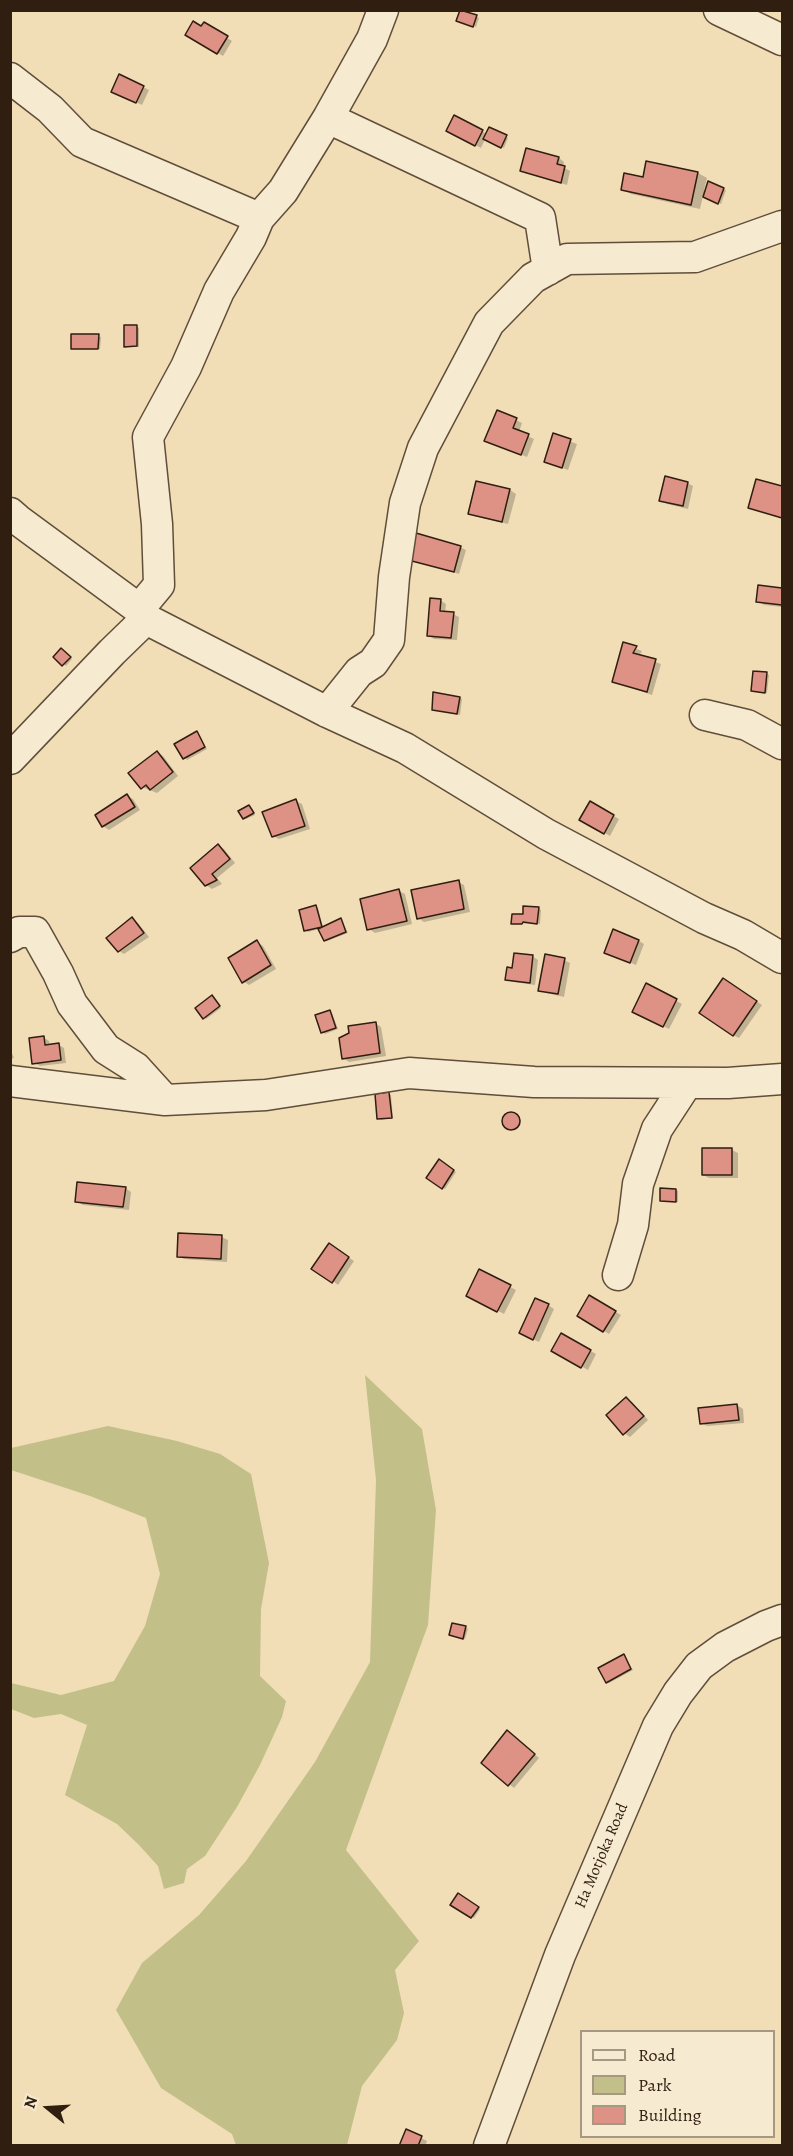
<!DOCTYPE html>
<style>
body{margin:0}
#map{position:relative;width:793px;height:2156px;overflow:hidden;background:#f1deb7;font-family:Alegreya,serif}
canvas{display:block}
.frame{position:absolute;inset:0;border:12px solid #301e10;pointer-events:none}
.legend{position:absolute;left:580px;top:2030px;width:195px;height:108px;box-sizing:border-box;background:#f6ead0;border:2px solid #a79883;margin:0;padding:8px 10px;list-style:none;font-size:18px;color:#301e10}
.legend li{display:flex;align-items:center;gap:12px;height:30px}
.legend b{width:30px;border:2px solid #a79883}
.north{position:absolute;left:18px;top:2078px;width:60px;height:60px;-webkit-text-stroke:4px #f6ead0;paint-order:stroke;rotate:288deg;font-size:16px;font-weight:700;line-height:24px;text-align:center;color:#301e10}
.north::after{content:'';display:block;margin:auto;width:21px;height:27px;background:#301e10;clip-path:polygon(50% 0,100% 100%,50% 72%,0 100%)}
</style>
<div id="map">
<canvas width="793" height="2156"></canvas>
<div class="frame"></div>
<ul class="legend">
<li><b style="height:8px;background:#f6ead0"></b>Road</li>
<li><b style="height:16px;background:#c2bf89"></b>Park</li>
<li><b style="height:16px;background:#de9185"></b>Building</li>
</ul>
<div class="north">N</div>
</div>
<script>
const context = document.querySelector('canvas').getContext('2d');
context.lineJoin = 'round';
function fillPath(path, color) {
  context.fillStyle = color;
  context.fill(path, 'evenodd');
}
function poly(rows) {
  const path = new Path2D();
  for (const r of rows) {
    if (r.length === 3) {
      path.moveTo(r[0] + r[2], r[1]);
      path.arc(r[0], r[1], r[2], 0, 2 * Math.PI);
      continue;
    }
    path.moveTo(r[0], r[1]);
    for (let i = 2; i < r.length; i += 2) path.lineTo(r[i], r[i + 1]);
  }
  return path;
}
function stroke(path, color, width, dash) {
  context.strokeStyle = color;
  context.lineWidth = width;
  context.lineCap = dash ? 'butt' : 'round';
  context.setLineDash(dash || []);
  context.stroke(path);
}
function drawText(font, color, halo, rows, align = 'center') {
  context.font = font + ' Alegreya,serif';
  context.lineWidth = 4.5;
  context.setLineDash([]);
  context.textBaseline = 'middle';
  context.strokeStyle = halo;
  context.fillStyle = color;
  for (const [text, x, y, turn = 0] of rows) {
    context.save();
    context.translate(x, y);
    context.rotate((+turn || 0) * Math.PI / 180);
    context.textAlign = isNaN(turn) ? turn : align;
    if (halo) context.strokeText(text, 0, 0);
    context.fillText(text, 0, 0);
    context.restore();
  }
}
fillPath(poly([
 [365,1375,422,1429,436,1510,428,1625,346,1850,419,1941,395,1970,404,2013,397,2040,362,2086,347,2145,236,2145,232,2134,161,2088,116,2010,142,1963,199,1915,246,1861,315,1762,370,1662,376,1480],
 [108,1426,177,1441,220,1454,251,1474,269,1563,261,1609,260,1676,286,1701,282,1717,260,1765,237,1807,205,1856,187,1869,184,1883,164,1889,158,1866,138,1844,117,1824,65,1795,87,1725,61,1714,34,1718,11,1709,11,1683,61,1695,114,1681,145,1626,160,1574,146,1518,90,1496,11,1470,11,1448]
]), '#c2bf89');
fillPath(poly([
 [461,11,479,18,476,27,460,21],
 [204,24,232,41,223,56,187,35,202,28],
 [143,87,149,90,142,105,117,93],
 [454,117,487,134,489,129,508,138,504,148,485,139,481,148,453,134],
 [559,158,564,162,563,167,570,171,567,185,521,170],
 [698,173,707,178,704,190,706,191,709,183,726,190,721,204,703,196,700,209,631,194,622,189,644,179],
 [137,327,139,328,139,347,128,347,125,346],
 [98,336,101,337,100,349,73,348],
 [516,420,522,423,519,432,534,439,527,457,492,443],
 [554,435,577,444,568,470,552,464],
 [477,482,510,490,516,494,508,524,475,516,470,513],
 [687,483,693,486,688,509,667,504,661,500],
 [460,547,466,550,459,574,410,559],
 [759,587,782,590,782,607,764,605,758,601],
 [440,600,446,604,445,613,453,614,459,617,457,640,434,639,428,635],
 [624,644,642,651,639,656,661,664,652,695,614,682],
 [64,651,72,659,66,666,55,657],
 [766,674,769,675,767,693,753,690],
 [460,698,462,699,460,715,434,709],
 [197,733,207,749,187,760,176,744],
 [157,752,163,756,178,776,157,793,142,787],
 [127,796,133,799,140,810,109,830,103,826],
 [296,801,302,804,310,829,279,839,273,836],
 [591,803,619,819,610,836,581,819],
 [249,807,255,815,246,819,244,818],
 [218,846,224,849,235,863,217,878,222,884,212,889,206,885],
 [458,882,464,885,470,912,424,922,418,918],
 [399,891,405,894,412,924,375,933,369,929],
 [315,907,318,908,323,928,341,919,348,933,327,941,319,929,308,932,306,930],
 [538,908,541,910,540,924,513,923],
 [132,919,138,923,149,937,124,954,119,951],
 [639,941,644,944,636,965,612,955],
 [257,942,263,946,276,969,249,985,243,981],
 [532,956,538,960,535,985,513,982,507,979],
 [564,960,570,963,564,997,546,993,540,990],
 [729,983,762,1005,739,1038,733,1035],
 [647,985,682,1004,669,1029,634,1011],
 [212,997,221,1008,206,1019,204,1017],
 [329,1011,332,1013,338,1029,325,1034,322,1032],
 [375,1023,381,1027,386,1056,349,1062,343,1058],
 [43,1037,49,1041,50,1046,59,1045,64,1048,66,1063,40,1066,34,1063],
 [10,1049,14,1058,10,1059],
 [389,1094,391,1095,393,1118,381,1120,379,1118],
 [513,1122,8],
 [732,1150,738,1153,738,1178,709,1178,703,1175],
 [439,1161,456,1172,445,1189,428,1178],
 [125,1188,131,1192,129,1210,83,1205,77,1201],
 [676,1190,678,1191,678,1202,661,1200],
 [222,1237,228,1240,227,1262,184,1259,178,1256],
 [335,1248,354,1261,338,1285,333,1281],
 [480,1271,516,1290,504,1314,468,1295],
 [590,1297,621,1315,609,1334,579,1316],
 [548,1305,554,1309,539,1342,527,1336],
 [562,1335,596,1354,588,1370,553,1351],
 [627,1399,632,1402,648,1420,630,1437,624,1433],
 [737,1405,743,1409,744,1423,707,1426,701,1423],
 [465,1627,468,1629,465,1639,453,1636],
 [624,1656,633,1670,609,1683,607,1682],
 [508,1732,539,1758,514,1788,509,1784],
 [458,1895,480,1909,474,1918,452,1904],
 [407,2131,427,2141,425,2146,400,2146]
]), '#0003');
const building = poly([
 [460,10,477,15,473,27,456,21,460,10],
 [193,21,201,26,204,22,228,36,217,54,185,35,193,21],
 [119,74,144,86,136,103,111,92,119,74],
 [454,115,483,130,475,146,446,131,454,115],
 [489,127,507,135,501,148,483,139,489,127],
 [526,148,559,157,557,164,565,166,561,183,520,171,526,148],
 [646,161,698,172,691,205,621,190,624,173,643,177,646,161],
 [708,181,724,188,718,204,703,197,708,181],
 [124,325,137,325,137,346,124,347,124,325],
 [71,334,99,334,98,349,71,349,71,334],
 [497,410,517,418,513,428,529,434,521,455,484,441,497,410],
 [553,433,571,439,562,468,544,462,553,433],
 [665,476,688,482,683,506,659,501,665,476],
 [756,479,782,486,782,518,748,508,756,479],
 [476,481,510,489,502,522,468,514,476,481],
 [416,533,461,546,454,572,408,560,416,533],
 [758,585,782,588,782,605,756,602,758,585],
 [430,598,441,599,440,611,454,612,451,638,427,636,430,598],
 [623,642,637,646,633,653,656,659,647,692,612,682,623,642],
 [61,648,71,657,62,666,53,657,61,648],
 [753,671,767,672,765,693,751,691,753,671],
 [433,692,460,697,457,714,432,710,433,692],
 [197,731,205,747,183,759,174,744,197,731],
 [157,751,173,772,150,790,146,785,141,789,128,773,157,751],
 [127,794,135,807,102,827,95,815,127,794],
 [296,799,305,826,272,837,262,812,296,799],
 [590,801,614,815,604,834,579,820,590,801],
 [249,805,254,813,243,819,238,811,249,805],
 [218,844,230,859,212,874,217,880,205,886,190,868,218,844],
 [459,880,464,909,417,919,411,890,459,880],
 [399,889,407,921,367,930,360,899,399,889],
 [316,905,322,927,304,931,299,910,316,905],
 [523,906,539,907,537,924,523,922,522,924,511,924,512,914,523,914,523,906],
 [132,917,144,933,118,952,106,938,132,917],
 [341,918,346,932,324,941,318,929,341,918],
 [613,929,639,940,630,963,604,953,613,929],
 [257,940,271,965,242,983,228,958,257,940],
 [514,953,533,955,530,983,505,980,507,967,512,968,514,953],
 [545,954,565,958,558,994,538,991,545,954],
 [723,978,757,1001,733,1036,699,1013,723,978],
 [646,983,677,999,663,1027,632,1012,646,983],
 [212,995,220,1006,203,1019,195,1008,212,995],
 [330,1010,336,1028,321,1033,315,1015,330,1010],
 [376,1022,380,1053,342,1059,339,1038,349,1033,348,1026,376,1022],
 [44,1036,45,1045,59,1043,61,1060,32,1064,29,1038,44,1036],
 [389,1092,392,1118,377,1119,375,1094,389,1092],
 [511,1121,9],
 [702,1148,732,1148,732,1175,702,1175,702,1148],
 [439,1159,454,1170,442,1189,426,1178,439,1159],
 [77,1182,126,1187,123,1207,75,1202,77,1182],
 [660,1188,676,1189,676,1202,660,1201,660,1188],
 [178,1233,222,1235,221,1259,177,1257,178,1233],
 [329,1243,349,1257,332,1283,311,1269,329,1243],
 [479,1269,511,1285,497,1312,466,1296,479,1269],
 [589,1295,616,1311,603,1332,577,1316,589,1295],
 [535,1298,549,1304,533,1340,519,1333,535,1298],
 [561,1333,591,1350,581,1368,551,1351,561,1333],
 [626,1397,644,1416,623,1435,606,1415,626,1397],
 [737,1404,739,1420,700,1424,698,1408,737,1404],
 [452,1623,466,1626,463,1639,449,1635,452,1623],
 [624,1654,631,1669,606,1683,598,1668,624,1654],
 [507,1730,535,1754,508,1786,481,1763,507,1730],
 [458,1893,479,1907,471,1918,450,1905,458,1893],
 [406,2129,422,2136,418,2146,399,2146,406,2129]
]);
fillPath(building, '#de9185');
stroke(building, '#301e10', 1.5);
const minor = poly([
 [719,10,782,40],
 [10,78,50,109,82,142,259,218],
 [328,118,540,218,548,270],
 [10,513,18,520,139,609,146,619,327,712,405,748,546,834,704,918,743,935,782,958],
 [139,609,159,585,157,524,148,437,186,367,219,291,251,237,259,218,283,191,328,118,372,39,383,10],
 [327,712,359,672,373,663,389,640,394,577,405,503,423,448,489,323,533,278,567,259,695,257,782,226],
 [705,715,747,725,782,744],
 [10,759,112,652,146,619],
 [10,937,19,932,35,932,58,973,72,1004,106,1049,136,1068,165,1100],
 [10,1081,165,1100,266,1095,409,1073,534,1082,728,1083,782,1079],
 [618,1275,633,1225,638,1184,657,1129,687,1083],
 [489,2146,560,1955,658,1726,678,1693,699,1666,725,1647,766,1626,782,1620]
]);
stroke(minor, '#604e3a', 33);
stroke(minor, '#f6ead0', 30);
drawText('16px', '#301e10', '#f6ead0', [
 ["Ha Motjoka Road",602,1856,-67]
]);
</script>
